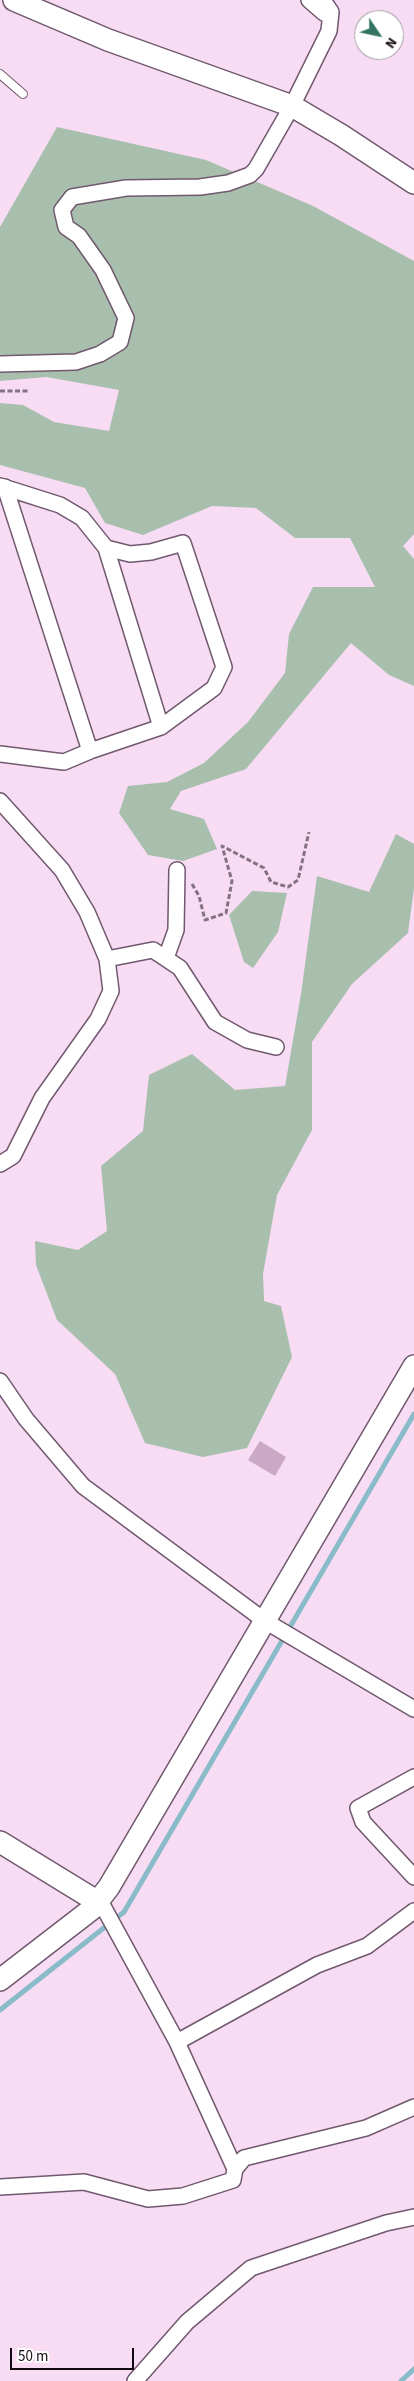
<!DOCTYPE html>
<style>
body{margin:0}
#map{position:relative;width:414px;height:2381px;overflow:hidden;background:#f7dcf4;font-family:"Source Sans 3",sans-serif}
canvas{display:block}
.north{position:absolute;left:354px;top:10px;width:50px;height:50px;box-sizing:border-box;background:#fff;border:1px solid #a09da0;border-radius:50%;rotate:124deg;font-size:14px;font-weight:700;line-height:20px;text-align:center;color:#120911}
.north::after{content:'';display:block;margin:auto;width:18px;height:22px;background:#327362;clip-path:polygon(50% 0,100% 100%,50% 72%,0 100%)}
.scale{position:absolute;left:10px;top:2348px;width:124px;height:22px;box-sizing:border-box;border:2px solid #120911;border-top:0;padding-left:6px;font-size:15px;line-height:18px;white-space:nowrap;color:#120911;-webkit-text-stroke:4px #fff;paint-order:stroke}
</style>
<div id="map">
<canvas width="414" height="2381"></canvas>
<div class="north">N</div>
<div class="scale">50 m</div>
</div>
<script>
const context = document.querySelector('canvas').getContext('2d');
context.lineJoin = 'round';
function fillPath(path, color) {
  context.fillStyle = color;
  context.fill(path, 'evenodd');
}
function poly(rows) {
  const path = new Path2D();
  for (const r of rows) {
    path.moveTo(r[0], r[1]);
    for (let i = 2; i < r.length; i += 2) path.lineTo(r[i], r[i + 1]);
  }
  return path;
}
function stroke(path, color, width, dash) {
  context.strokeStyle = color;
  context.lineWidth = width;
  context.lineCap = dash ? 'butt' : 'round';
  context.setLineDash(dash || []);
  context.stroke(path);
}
fillPath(poly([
 [57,127,206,160,313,206,414,261,414,534,403,546,414,559,414,686,389,675,351,643,246,769,181,791,170,809,204,819,217,849,183,861,148,855,119,813,128,786,167,782,204,763,248,722,285,673,289,634,313,587,375,587,350,538,295,538,256,508,212,506,143,535,105,523,85,488,0,465,0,403,23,405,54,422,109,431,119,390,46,377,0,381,0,227],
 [396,834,414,844,414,888,408,933,352,984,312,1042,312,1130,277,1195,263,1274,264,1301,281,1306,292,1357,247,1448,203,1457,145,1443,115,1374,57,1320,36,1265,35,1241,78,1250,107,1231,101,1166,143,1131,149,1075,192,1054,235,1090,285,1086,301,994,317,876,369,892],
 [252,891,287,893,278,932,253,968,244,962,229,915]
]), '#a8bfae');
stroke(poly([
 [0,2010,124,1912,414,1414],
 [401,2381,414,2369]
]), '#89bbc9', 5);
fillPath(poly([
 [260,1441,286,1457,275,1476,248,1460]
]), '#caa8c6');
const lane = poly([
 [0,74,23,94]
]);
const street = poly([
 [309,0,324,13,330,13],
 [0,364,76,362,100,354,120,342,126,318,103,270,79,236,66,227,62,210,72,197,126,188,200,187,228,183,250,175,256,169,292,106,329,31,331,12,323,0],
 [0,486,60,505,82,518,106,548,130,554,151,552,183,543,224,667,214,688,161,727,90,751,64,762,0,754],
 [5,487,90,751],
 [106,548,161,727],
 [0,801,62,870,87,912,107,959,111,991,98,1019,42,1098,13,1156,0,1164],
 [166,958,176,930,177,870],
 [107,959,153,950,180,968,215,1022,247,1040,276,1047],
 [0,1381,26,1419,83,1486,265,1621,414,1709],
 [414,1777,358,1808,363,1822,414,1877],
 [98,1902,104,1908,177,2042,235,2169],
 [177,2042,317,1965,367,1946,414,1911],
 [0,2187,84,2182,148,2199,183,2196,233,2180,235,2169,244,2158,366,2128,414,2107],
 [135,2381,187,2322,251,2268,386,2223,414,2217]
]);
const secondary = poly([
 [14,0,108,40,292,106,341,135,414,183],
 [0,1842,98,1902],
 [0,1980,92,1909,109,1887,414,1366]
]);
stroke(lane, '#70596e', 10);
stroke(street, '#70596e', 18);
stroke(secondary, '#70596e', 24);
stroke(poly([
 [0,391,30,391],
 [192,884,199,896,205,920,226,913,232,881,222,846,264,868,271,882,288,887,298,880,309,832]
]), '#837281', 3, [5, 2.5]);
stroke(lane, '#fff', 8);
stroke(street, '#fff', 15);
stroke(secondary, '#fff', 21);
</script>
